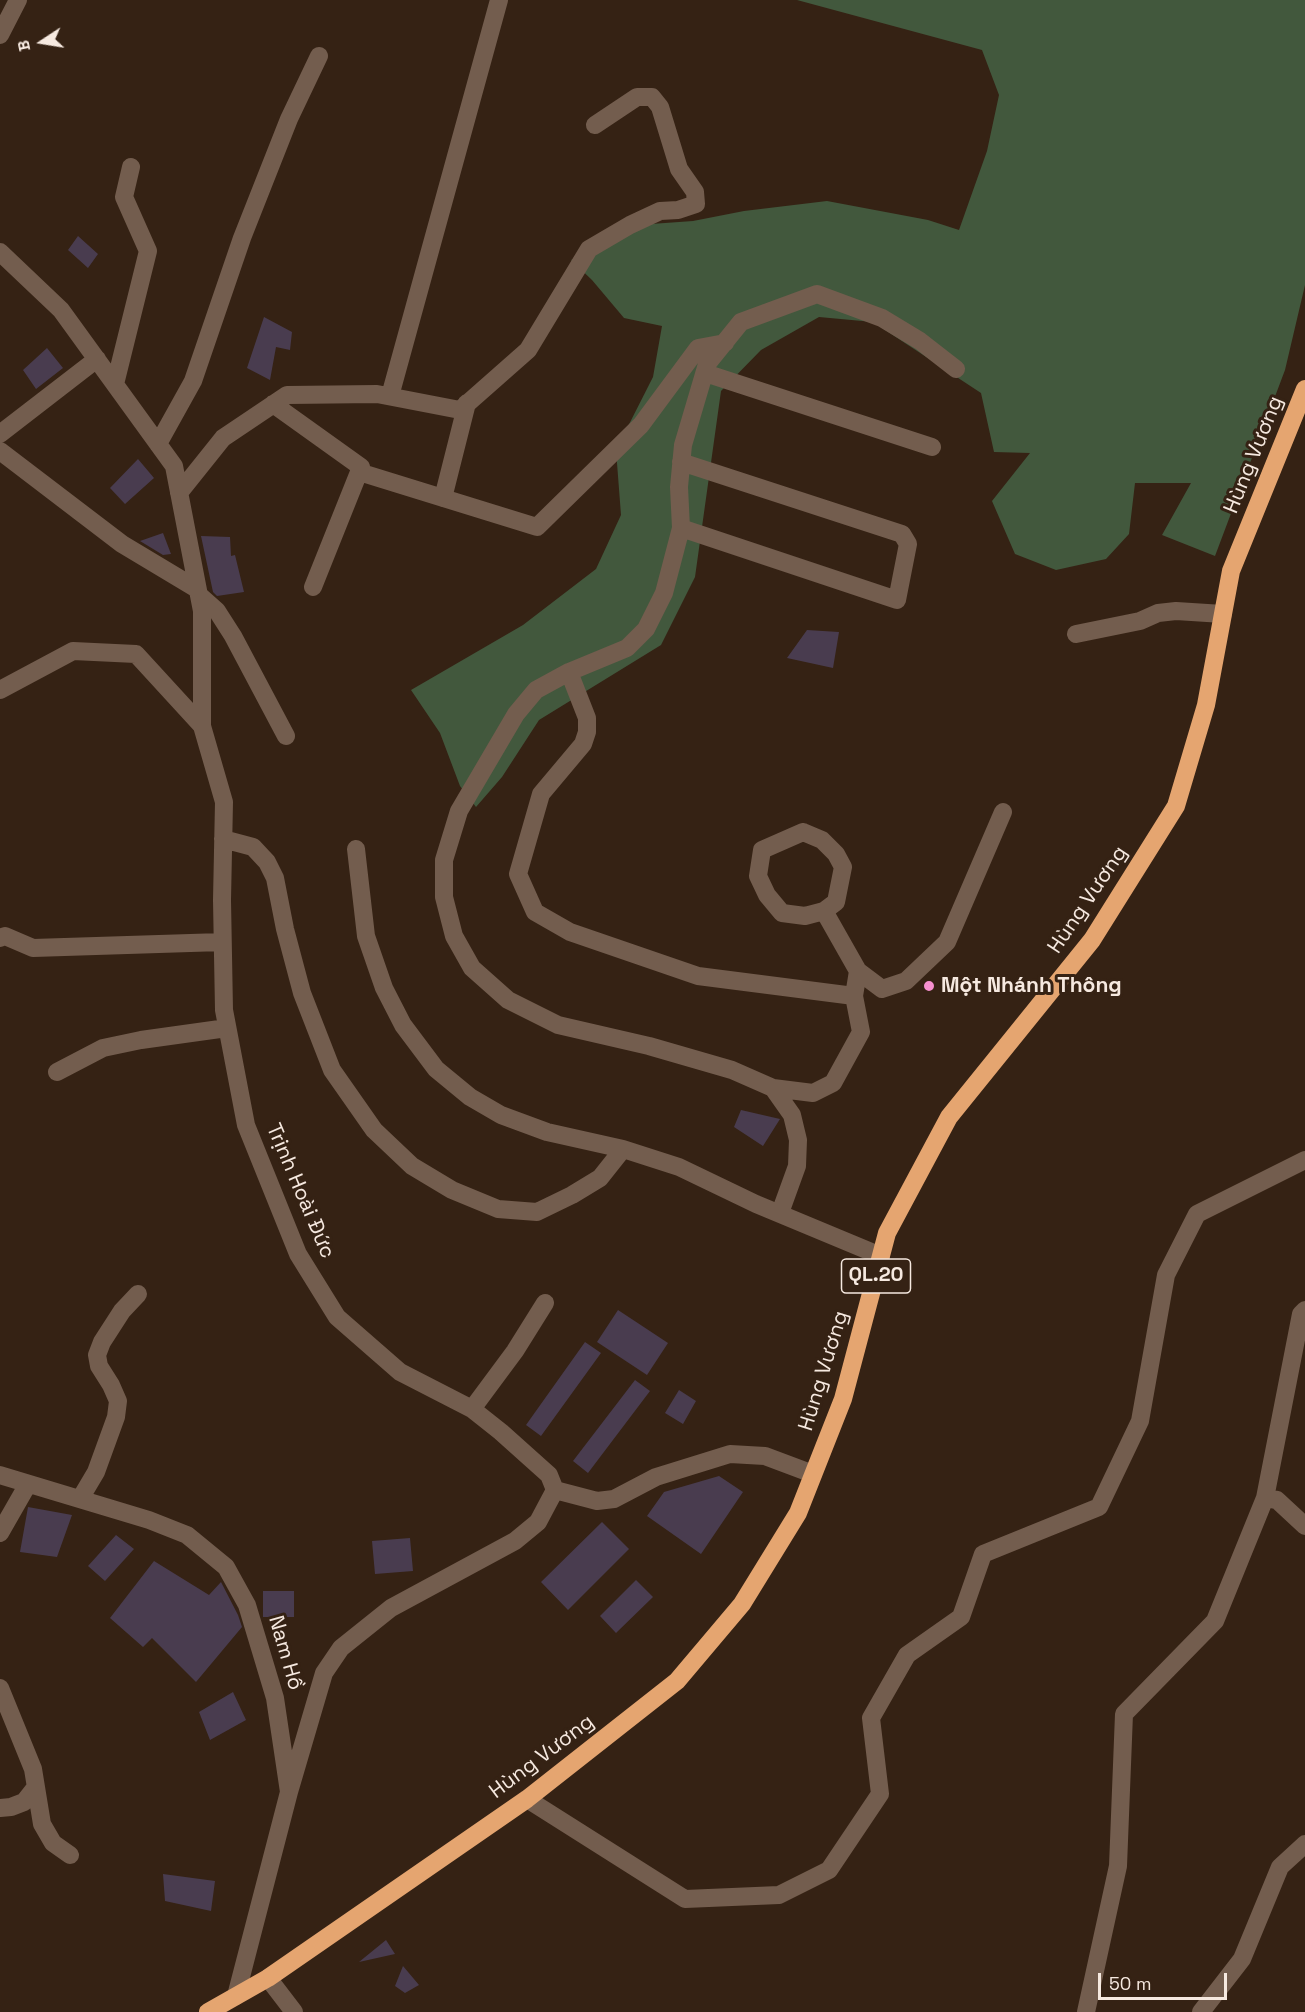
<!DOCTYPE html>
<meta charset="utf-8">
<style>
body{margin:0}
#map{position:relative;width:1305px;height:2012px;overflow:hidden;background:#352214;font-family:"Space Grotesk",sans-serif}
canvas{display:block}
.north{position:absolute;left:12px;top:12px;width:60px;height:60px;-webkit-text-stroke:4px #352214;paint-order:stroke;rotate:258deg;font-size:16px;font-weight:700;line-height:24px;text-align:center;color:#f6e9e0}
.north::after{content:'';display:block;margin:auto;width:21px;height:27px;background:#f6e9e0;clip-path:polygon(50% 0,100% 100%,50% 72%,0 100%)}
.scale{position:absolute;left:1098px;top:1973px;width:129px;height:27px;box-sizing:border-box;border:3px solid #f6e9e0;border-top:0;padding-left:8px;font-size:18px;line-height:21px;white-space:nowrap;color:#f6e9e0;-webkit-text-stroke:4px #352214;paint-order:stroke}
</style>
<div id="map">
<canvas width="1305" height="2012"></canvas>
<div class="north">B</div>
<div class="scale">50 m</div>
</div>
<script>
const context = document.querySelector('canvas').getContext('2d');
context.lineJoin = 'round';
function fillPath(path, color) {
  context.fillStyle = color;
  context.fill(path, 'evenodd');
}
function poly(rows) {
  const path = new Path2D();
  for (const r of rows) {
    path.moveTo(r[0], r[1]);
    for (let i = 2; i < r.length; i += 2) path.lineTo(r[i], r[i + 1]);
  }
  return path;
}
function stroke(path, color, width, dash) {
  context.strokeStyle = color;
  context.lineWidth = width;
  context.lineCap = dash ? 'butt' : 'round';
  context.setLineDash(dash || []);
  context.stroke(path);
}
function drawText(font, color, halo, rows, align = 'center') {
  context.font = font + ' "Space Grotesk",sans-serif';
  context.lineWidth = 6;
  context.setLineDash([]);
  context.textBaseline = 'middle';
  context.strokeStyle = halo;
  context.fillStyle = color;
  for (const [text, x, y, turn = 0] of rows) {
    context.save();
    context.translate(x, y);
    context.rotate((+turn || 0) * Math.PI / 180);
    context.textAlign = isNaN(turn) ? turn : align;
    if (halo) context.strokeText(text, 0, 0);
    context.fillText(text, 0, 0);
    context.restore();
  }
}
fillPath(poly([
 [797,0,1305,0,1305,285,1285,370,1215,556,1162,535,1191,483,1135,483,1129,534,1106,559,1056,570,1015,554,992,501,1030,453,994,452,981,393,873,322,819,317,761,350,721,391,695,577,661,645,539,720,502,777,476,807,460,786,440,733,411,690,523,625,596,569,621,515,616,450,653,377,662,326,624,318,592,280,571,260,637,225,693,221,744,211,827,201,928,220,959,230,987,151,999,95,982,50]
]), '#42583d');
fillPath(poly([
 [78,236,98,254,88,268,68,250],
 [264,317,292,332,290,350,276,347,270,380,247,368],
 [47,348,63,368,36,389,23,370],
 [138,459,154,478,125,504,110,488],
 [163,533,171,554,163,555,140,541],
 [201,536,230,537,231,556,235,555,244,592,217,596,213,592],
 [807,630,839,632,833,668,787,658],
 [741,1110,780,1119,763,1146,734,1127],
 [618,1310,668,1343,647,1375,597,1342],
 [585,1342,601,1353,541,1436,526,1425],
 [635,1380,650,1391,588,1473,573,1461],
 [679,1390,696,1401,683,1424,665,1413],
 [719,1476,743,1492,701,1554,647,1516,664,1492],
 [28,1507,72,1515,57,1557,20,1552],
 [602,1522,629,1549,568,1610,541,1582],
 [116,1535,134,1549,105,1581,88,1566],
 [410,1538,413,1571,375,1574,372,1541],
 [154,1561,209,1595,221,1582,238,1615,242,1627,196,1682,152,1638,143,1647,110,1618],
 [636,1580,653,1597,616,1633,600,1616],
 [263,1591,294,1591,294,1617,263,1617],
 [233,1692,246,1720,210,1740,199,1712],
 [163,1874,215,1881,211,1911,165,1901],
 [386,1940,395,1954,359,1962],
 [403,1966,419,1985,405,1993,395,1986]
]), '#493c4f');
stroke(poly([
 [0,35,18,0],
 [0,252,61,310,174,466,202,611,202,726],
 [705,373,932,447],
 [115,384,148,251,124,197,131,167],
 [390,396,499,0],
 [273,404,361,467,313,587],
 [0,434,97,359],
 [158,444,193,381,242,238,289,119,319,56],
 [0,451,122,544,197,589],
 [359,472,537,527,641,425,698,348,725,343],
 [179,493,223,438,287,395,377,394,460,410,528,350,589,249,630,225,660,211,678,210,696,204,695,192,679,169,660,107,652,97,637,97,595,125],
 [443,498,467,403],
 [681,528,897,600,908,544,902,534,681,462],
 [199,595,217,611,233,636,286,736],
 [1076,634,1140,621,1158,613,1176,611,1223,614],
 [569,672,587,718,587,732,583,744,541,794,518,874,535,912,570,932,698,976,854,996,861,1032,833,1083,813,1093,773,1088],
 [0,690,73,651,136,654,202,726,224,802,222,900,224,1010,246,1125,298,1254,337,1317,400,1372,472,1409,501,1432,549,1475,555,1490,538,1522,515,1541,391,1608,341,1648,324,1673,289,1792],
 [803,832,822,840,836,854,843,867,836,902,824,911,805,916,782,913,767,895,758,876,762,850,803,832],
 [223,839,253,847,267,862,275,878,285,929,302,993,332,1070,374,1130,412,1166,452,1190,498,1209,537,1212,572,1195,600,1178,623,1149],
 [356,849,366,936,384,988,403,1025,436,1069,470,1097,501,1115,547,1132,623,1149,679,1167,756,1204,881,1256],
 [824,911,858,971],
 [0,938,5,936,33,948,222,942],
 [854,996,858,971,882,989,906,981,947,942,1003,812],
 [57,1072,103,1048,141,1040,227,1028],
 [780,1213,797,1166,798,1140,792,1115,773,1088,732,1070,649,1046,558,1025,508,1000,472,968,454,936,444,897,444,860,459,811,516,714,536,690,569,672,627,648,646,629,664,593,681,528,679,487,683,445,707,364,741,322,817,294,882,318,920,341,956,369],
 [472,1409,515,1351,545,1303],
 [0,1475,149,1520,187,1535,226,1567,247,1605,275,1698,289,1792,236,1996],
 [555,1490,597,1501,614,1499,656,1477,730,1454,765,1456,813,1474],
 [1265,1498,1277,1500,1305,1526],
 [80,1499,96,1472,116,1417,118,1401,111,1385,99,1366,97,1355,102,1342,122,1311,138,1294],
 [0,1533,28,1484],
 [0,1688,33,1769,42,1824,53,1843,70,1855],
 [527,1799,685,1899,779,1895,829,1870,880,1794,871,1718,907,1655,961,1617,983,1554,1099,1507,1140,1421,1166,1275,1197,1214,1305,1160],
 [0,1808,11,1807,24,1802,35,1788],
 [268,1978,294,2012],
 [1086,2012,1118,1866,1124,1714,1215,1621,1265,1498,1301,1314,1305,1310],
 [1201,2012,1242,1959,1280,1867,1305,1844]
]), '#735d4e', 18);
stroke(poly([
 [208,2012,268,1978,527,1799,677,1681,742,1604,798,1513,843,1399,887,1233,949,1117,1092,940,1176,806,1206,705,1231,571,1305,389]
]), '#e5a570', 18);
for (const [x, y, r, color] of [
 [929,986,6,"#f690cf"]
]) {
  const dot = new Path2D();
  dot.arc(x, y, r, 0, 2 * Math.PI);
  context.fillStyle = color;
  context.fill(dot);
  stroke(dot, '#352214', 2);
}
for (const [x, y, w] of [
 [876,1276,69]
]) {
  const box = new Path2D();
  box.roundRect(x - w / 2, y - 17, w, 34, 4.5);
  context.fillStyle = '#352214';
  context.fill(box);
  stroke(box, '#f6e9e0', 1.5);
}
drawText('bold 20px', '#f6e9e0', null, [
 ["QL.20",876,1276]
]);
drawText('21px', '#f6e9e0', '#352214', [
 ["Hùng Vương",1254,455,-68],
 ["Hùng Vương",1088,900,-56],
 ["Trịnh Hoài Đức",300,1191,67],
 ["Hùng Vương",824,1371,-73],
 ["Nam Hồ",285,1653,74],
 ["Hùng Vương",542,1757,-37]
]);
drawText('bold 21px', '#f6e9e0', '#352214', [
 ["Một Nhánh Thông",941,986]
], 'left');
</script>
